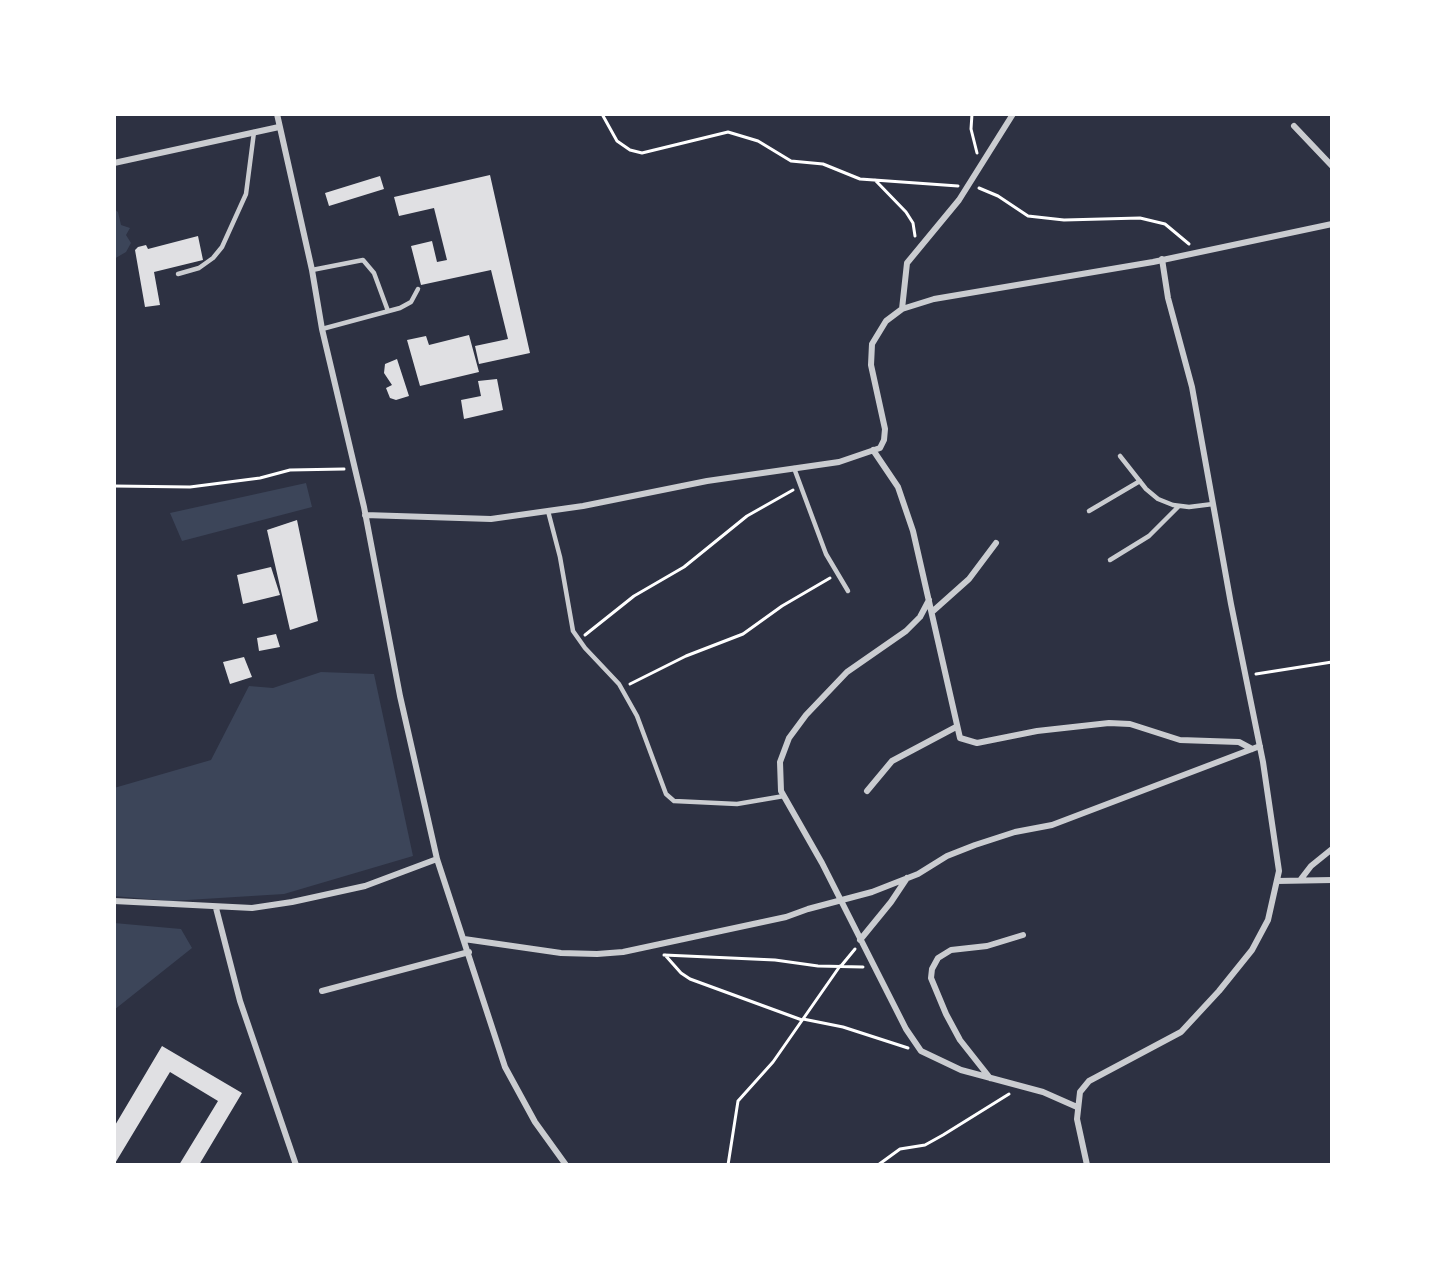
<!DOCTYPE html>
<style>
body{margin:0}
#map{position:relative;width:1446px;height:1279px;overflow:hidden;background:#2d3142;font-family:"Alegreya Sans",sans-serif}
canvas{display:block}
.frame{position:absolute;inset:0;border:116px solid #fff;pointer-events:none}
</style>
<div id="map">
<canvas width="1446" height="1279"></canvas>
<div class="frame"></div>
</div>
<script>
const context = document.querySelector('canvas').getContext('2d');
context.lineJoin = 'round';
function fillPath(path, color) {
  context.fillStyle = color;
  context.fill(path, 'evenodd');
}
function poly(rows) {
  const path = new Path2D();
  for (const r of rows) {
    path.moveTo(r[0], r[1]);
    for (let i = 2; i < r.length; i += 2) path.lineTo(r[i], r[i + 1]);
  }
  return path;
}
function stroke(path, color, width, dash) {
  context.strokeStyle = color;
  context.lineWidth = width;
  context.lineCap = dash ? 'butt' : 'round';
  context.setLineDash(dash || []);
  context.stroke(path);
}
fillPath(poly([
 [114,209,118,212,121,225,130,228,126,235,131,243,126,252,114,259],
 [306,483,312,507,182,541,170,513],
 [321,672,374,674,413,856,284,894,171,901,114,896,114,788,211,760,249,686,273,688],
 [114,923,181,929,192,948,114,1010]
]), '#3c4559');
fillPath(poly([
 [490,175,530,353,479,364,475,346,508,339,491,270,421,285,411,246,432,241,437,262,447,260,434,208,399,216,394,197],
 [380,176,384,189,329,206,325,193],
 [198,236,203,260,154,272,160,305,145,307,135,250,138,247,146,245,148,249],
 [469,335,479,372,420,386,407,340,426,336,429,345],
 [397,359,409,396,396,400,390,398,386,388,392,385,384,373,385,364],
 [497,379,503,410,464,419,461,400,481,396,478,381],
 [297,520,318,621,290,630,267,530],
 [271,567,280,595,243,604,237,575],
 [276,634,280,647,259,651,257,638],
 [244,657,252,677,230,684,223,662],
 [162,1046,242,1093,199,1165,179,1165,218,1101,170,1072,114,1165,114,1127]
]), '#e0e0e3');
stroke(poly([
 [602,114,617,141,630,150,642,153,728,132,758,141,791,161,823,164,860,179,958,186],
 [972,114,971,129,977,153],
 [875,180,906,212,913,223,915,236],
 [979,188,998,196,1028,216,1064,220,1140,218,1165,224,1189,244],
 [114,486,190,487,260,478,290,470,344,469],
 [585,635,634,596,684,567,747,516,793,490],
 [1256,674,1332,662],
 [630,684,686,656,743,634,782,606,830,578],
 [664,955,775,960,818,966,863,967],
 [665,955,681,973,690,979,802,1020],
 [841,966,855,949],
 [803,1019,843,1027,908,1048],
 [728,1165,738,1101,773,1062,840,966],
 [878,1165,900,1149,925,1145,943,1135,1009,1094]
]), '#fff', 3);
stroke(poly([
 [312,270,363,260,374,273,388,311],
 [178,274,199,268,213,258,222,247,246,194,254,132],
 [322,329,400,308,411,302,418,289],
 [1120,456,1146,489,1158,499,1173,505,1189,507,1213,504],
 [794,468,826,554,848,591],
 [548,511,560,557,573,631,585,648,619,684,637,716,666,794,674,801,737,804,784,796],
 [1089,511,1140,481],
 [1110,560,1149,536,1179,506]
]), '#caccd0', 4.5);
stroke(poly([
 [277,114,312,270,322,329,364,507,400,696,437,859,505,1067,535,1122,566,1165],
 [1294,126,1332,166],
 [114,163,279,127],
 [902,309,907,263,959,200,1013,114],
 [873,450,898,487,913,531,960,738,977,743,1037,731,1109,723,1130,724,1180,740,1239,742,1252,749],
 [365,515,491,519,583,506,707,481,839,462,880,448,884,440,885,429,871,365,872,344,886,321,902,309,934,299,1153,262,1332,224],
 [929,600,920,617,906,631,847,672,806,715,789,738,780,762,781,791,822,863,906,1029,921,1051,961,1070,1043,1092,1077,1107],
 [932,612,969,579,996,543],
 [867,791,892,761,956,727],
 [1301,879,1311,866,1332,849],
 [1277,881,1332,880],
 [114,901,252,908,292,902,365,886,437,859],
 [216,908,240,1001,296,1165],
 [464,939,561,953,597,954,623,952,786,917,808,909,872,892,918,874,947,856,975,845,1015,832,1052,825,1260,746],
 [860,940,891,902,907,878],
 [322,991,469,952],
 [990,1078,960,1040,946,1014,931,978,932,969,938,958,951,950,987,946,1023,935],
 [1087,1165,1077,1119,1080,1092,1089,1081,1181,1032,1219,991,1252,950,1268,920,1279,871,1263,762,1231,604,1192,387,1168,298,1162,259]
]), '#caccd0', 6);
</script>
